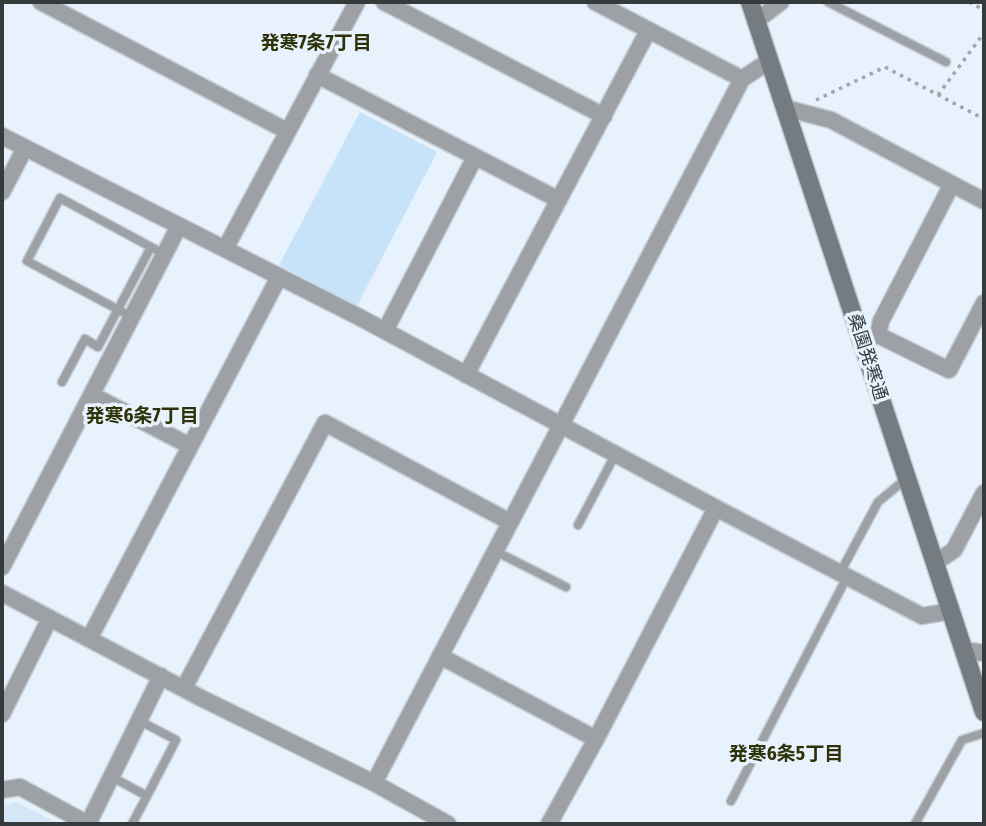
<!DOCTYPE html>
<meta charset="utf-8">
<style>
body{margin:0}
#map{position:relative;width:986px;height:826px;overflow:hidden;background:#e7f2fc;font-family:"Fira Sans Condensed",sans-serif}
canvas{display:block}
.frame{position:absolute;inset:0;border:4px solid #353a3d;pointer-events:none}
</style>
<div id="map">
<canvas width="986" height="826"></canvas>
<div class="frame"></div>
</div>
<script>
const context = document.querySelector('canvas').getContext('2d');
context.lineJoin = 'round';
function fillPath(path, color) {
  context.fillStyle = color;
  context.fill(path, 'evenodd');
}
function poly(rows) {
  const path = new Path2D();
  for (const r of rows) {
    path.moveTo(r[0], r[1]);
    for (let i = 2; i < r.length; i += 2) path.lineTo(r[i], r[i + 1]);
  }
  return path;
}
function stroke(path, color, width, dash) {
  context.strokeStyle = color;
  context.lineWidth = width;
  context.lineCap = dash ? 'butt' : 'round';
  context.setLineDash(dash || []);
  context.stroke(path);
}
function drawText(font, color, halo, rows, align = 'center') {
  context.font = font + ' "Fira Sans Condensed","Noto Sans JP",sans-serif';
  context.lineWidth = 7;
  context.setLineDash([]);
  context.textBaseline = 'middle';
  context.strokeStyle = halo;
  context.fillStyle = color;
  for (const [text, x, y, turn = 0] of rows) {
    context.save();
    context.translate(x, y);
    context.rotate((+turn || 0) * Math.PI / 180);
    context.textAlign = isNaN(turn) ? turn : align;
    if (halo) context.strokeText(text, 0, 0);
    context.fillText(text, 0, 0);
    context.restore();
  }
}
fillPath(poly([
 [16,802,60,824,2,824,2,806]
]), '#d5e7f6');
fillPath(poly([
 [360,112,437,152,357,306,279,265]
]), '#c7e3fa');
const lane = poly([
 [828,2,946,62],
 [132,317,27,261,60,198,164,254],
 [62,382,85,339,98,347,151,247],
 [578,525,615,455],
 [495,551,566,587],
 [840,573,878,502,907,478],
 [140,721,176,740,147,796],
 [112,777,147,796,132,824],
 [731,801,847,577],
 [915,824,962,740,984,733]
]);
const street = poly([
 [41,2,287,131],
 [384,2,604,116],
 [595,2,742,79],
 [756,21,781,2],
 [317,75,559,200],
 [785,108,831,120,984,201],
 [2,136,359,317,716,508,922,616,951,611],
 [2,192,25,148],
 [225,249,357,2],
 [385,331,475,157],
 [878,335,881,321,952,184],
 [862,342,878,335,949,370,984,303],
 [466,375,648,31],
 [92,395,190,446],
 [935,563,954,550,984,493],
 [2,567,179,226],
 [2,593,201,698,374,783,448,824],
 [89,639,279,277],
 [964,650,984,653],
 [440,656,596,739],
 [184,688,325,423,510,522],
 [2,714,50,618],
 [374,783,742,79,769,61],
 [2,790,20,787,88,824],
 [88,824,161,676],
 [549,824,596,739,716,508]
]);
const secondary = poly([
 [750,2,984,712]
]);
stroke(lane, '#c3cdd6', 11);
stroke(street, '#c3cdd6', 19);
stroke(secondary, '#c3cdd6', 21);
stroke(poly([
 [969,2,984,10],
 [938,95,984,33],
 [816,100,885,67,984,119]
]), '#9ea7ae', 3.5, [3.5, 5]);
stroke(lane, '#9da1a5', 8);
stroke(street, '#9da1a5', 16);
stroke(secondary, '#747b81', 18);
drawText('18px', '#353a3d', '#e7f2fc', [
 ["桑園発寒通",867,357,72]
]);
drawText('bold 19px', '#2f3208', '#e7f2fc', [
 ["発寒7条7丁目",316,44],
 ["発寒6条7丁目",142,417],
 ["発寒6条5丁目",786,755]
]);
</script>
